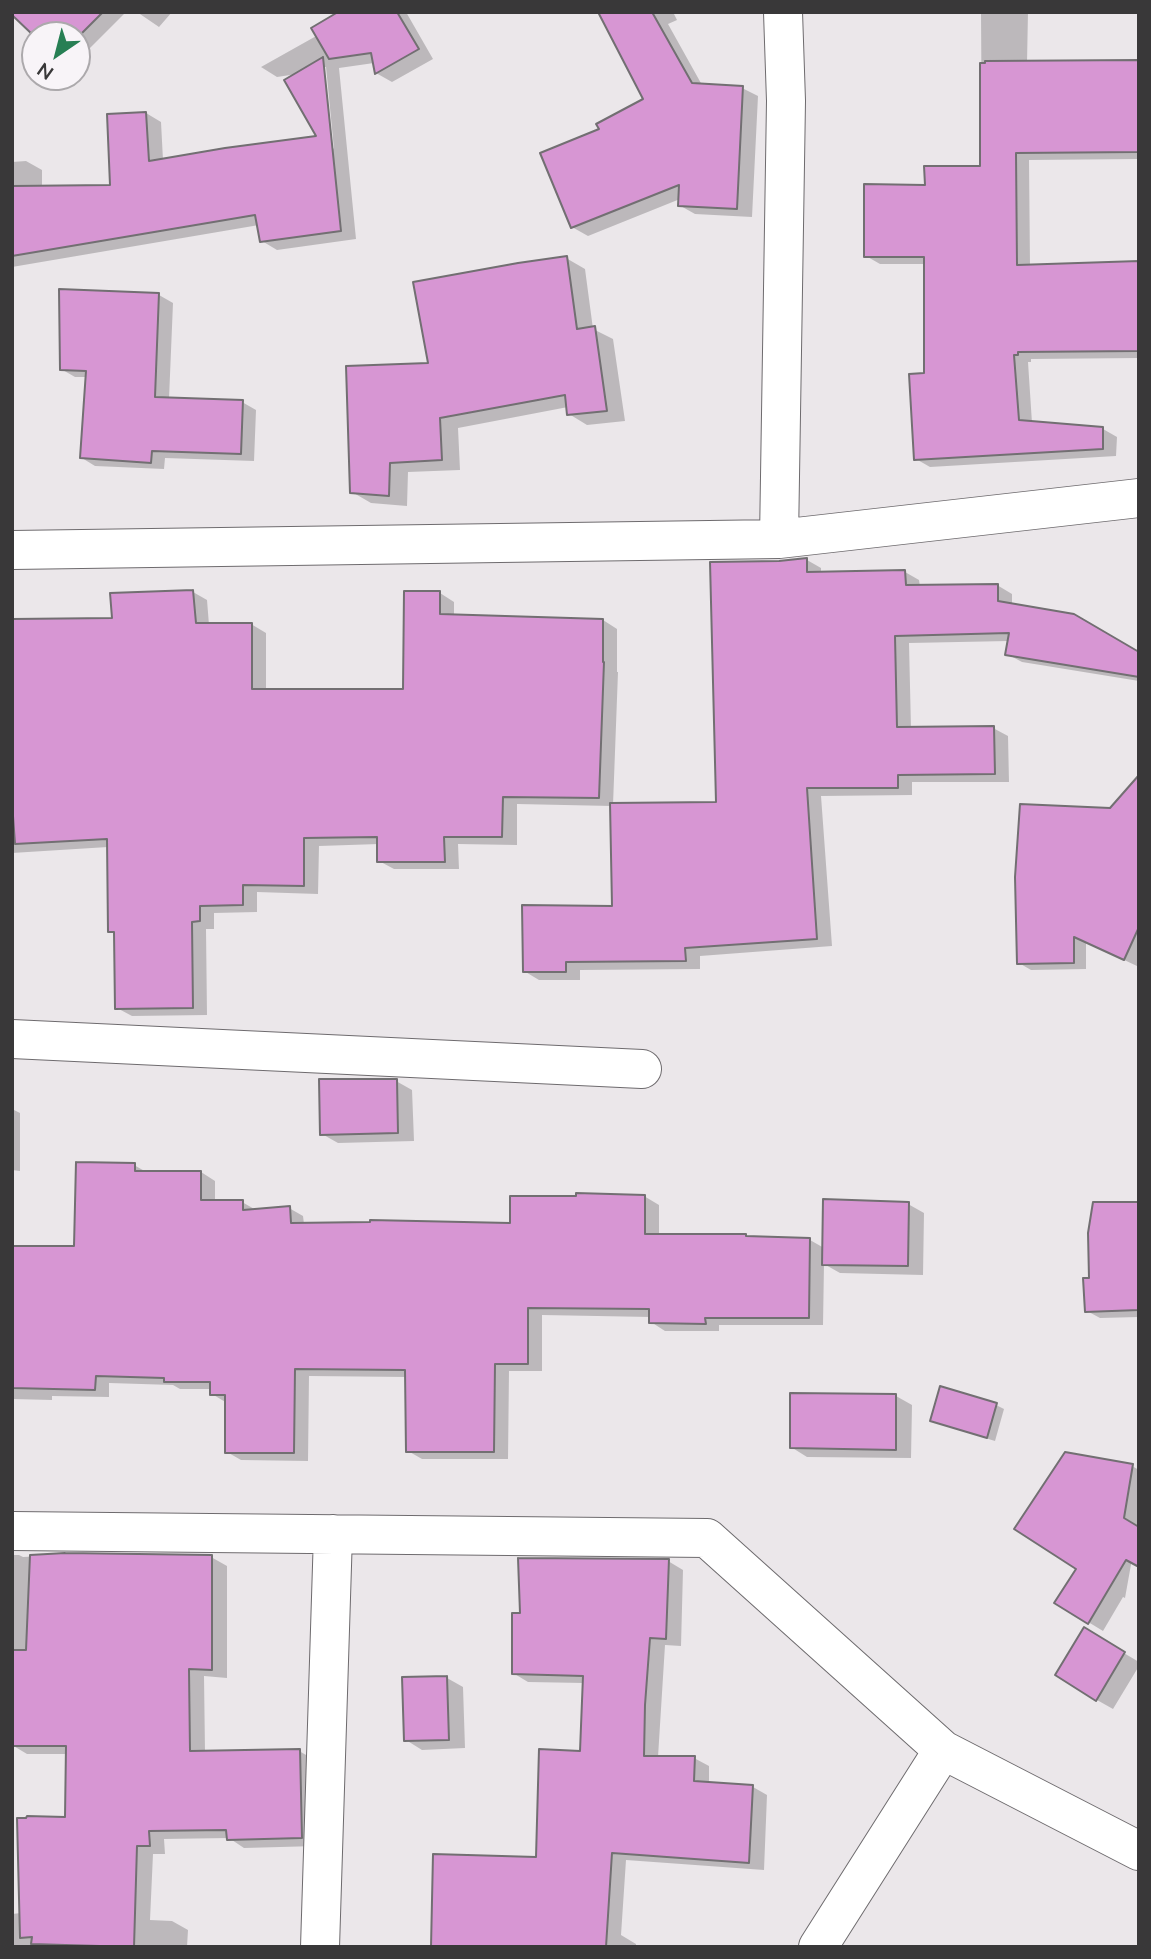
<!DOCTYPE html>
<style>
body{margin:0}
#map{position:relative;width:1151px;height:1959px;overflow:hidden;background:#ebe7ea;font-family:Mulish,sans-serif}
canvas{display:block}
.frame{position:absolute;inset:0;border:14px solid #393839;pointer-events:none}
.north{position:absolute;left:21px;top:21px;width:70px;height:70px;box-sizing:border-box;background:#f8f4f8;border:2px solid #aca9ac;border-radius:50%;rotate:215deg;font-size:19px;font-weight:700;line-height:28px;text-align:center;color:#393839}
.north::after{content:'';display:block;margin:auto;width:24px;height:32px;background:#277f54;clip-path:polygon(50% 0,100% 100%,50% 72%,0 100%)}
</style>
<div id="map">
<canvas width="1151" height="1959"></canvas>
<div class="frame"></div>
<div class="north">N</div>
</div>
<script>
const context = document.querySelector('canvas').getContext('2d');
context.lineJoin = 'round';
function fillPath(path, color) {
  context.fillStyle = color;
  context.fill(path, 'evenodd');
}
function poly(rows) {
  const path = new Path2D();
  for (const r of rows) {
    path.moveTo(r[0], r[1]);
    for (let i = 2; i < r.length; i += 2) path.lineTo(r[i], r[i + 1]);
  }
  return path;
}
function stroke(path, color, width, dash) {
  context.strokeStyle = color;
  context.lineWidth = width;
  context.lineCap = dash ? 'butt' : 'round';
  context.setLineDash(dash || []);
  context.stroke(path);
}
fillPath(poly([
 [33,12,126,12,77,61,77,35,36,35],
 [137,12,172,12,159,27],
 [359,12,406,12,433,59,392,82,376,73,374,63,339,68,356,239,277,250,262,241,259,225,12,267,12,162,26,161,42,170,42,185,46,187,112,186,146,113,161,122,163,160,319,137,297,74,277,77,261,67],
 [323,67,326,67,334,149,330,145],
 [599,12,673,12,677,20,668,24,702,85,742,88,758,96,752,217,695,214,679,205,680,199,588,236,572,227,601,130,646,99],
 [981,12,1028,12,1027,63,1139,62,1139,159,1029,160,1030,266,1139,263,1139,358,1031,359,1031,362,1028,362,1032,423,1103,429,1117,437,1116,456,930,467,916,459,926,375,926,264,880,264,866,256,927,187,982,168],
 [566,258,585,269,593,329,613,339,625,421,587,425,569,414,568,407,458,428,460,470,408,472,407,506,371,503,352,492,430,365],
 [159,295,173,303,169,399,242,402,256,410,254,461,165,458,164,469,95,466,82,458,87,377,75,377,61,369],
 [807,560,821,568,821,573,905,572,919,580,920,587,997,585,1012,594,1012,605,1139,654,1139,681,1022,662,1007,654,1009,641,909,643,911,729,993,728,1008,736,1009,782,912,782,912,795,821,796,832,946,700,956,700,969,580,970,580,980,539,980,524,971,614,908,612,806,517,804,517,845,458,844,459,869,394,869,379,861,379,844,319,846,318,894,257,892,257,912,214,913,214,929,206,929,207,1015,132,1016,117,1008,115,934,110,931,108,847,12,853,12,620,114,620,193,592,207,600,209,625,251,624,266,633,266,691,405,690,440,593,454,602,454,616,603,620,617,629,617,672,618,672,613,805,717,803,780,563],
 [1139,801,1139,962,1137,966,1086,942,1086,969,1031,970,1019,963,1111,810],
 [396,1081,412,1090,414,1141,338,1143,322,1134],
 [12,1109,20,1113,20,1171,12,1170],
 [134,1165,148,1173,201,1172,215,1181,215,1202,242,1202,256,1210,289,1208,303,1216,304,1224,512,1225,644,1196,659,1205,659,1235,810,1240,824,1248,908,1204,924,1213,923,1275,840,1273,824,1264,823,1325,719,1325,719,1331,665,1331,651,1322,651,1317,542,1315,542,1371,509,1371,508,1459,422,1459,408,1451,407,1377,309,1376,308,1461,241,1460,227,1452,227,1403,212,1394,212,1389,180,1389,173,1385,109,1383,109,1397,52,1396,52,1400,12,1399,12,1247,73,1248,78,1211],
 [1139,1204,1139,1317,1100,1318,1087,1311,1091,1279],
 [896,1396,912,1405,911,1458,807,1457,791,1447],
 [996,1405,1004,1409,995,1441,939,1424,932,1420],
 [1132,1466,1139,1470,1139,1520,1125,1598,1123,1597,1103,1631,1057,1603,1078,1568],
 [12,1555,19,1555,23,1557,65,1555,211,1557,227,1566,227,1678,204,1676,205,1752,299,1751,315,1760,317,1846,244,1848,229,1838,164,1839,165,1854,153,1854,150,1920,172,1921,188,1930,187,1947,12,1947,12,1914,21,1913,66,1819,68,1754,27,1754,12,1745],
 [668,1561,683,1570,681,1646,665,1645,658,1757,694,1758,709,1766,709,1784,753,1787,767,1795,764,1870,626,1860,621,1935,636,1944,636,1947,432,1947,538,1858,582,1752,584,1683,528,1682,513,1673,521,1615],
 [1085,1630,1139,1662,1139,1666,1113,1709,1097,1700],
 [447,1678,463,1687,465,1748,422,1750,406,1740]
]), '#0003');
const building = poly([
 [12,12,103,12,77,38,77,35,35,35,35,37,12,15,12,12],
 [338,12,397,12,419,49,375,74,371,53,329,59,311,28,338,12],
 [598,12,652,12,692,83,743,86,737,209,678,206,679,185,571,228,540,153,599,129,596,124,643,99,598,12],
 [323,57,341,231,260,242,255,215,12,256,12,186,110,185,107,114,146,112,149,161,225,148,316,136,284,80,323,57],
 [1139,60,1139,152,1016,153,1017,265,1139,261,1139,351,1018,352,1018,355,1014,355,1019,420,1103,427,1103,449,914,460,909,374,924,373,924,257,864,257,864,184,925,185,924,166,980,166,980,63,985,63,985,61,1139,60],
 [567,256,577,329,595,326,607,411,567,415,565,395,440,418,442,460,390,463,389,496,350,493,346,366,428,363,413,282,518,263,567,256],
 [59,289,159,293,155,397,243,400,241,454,152,451,151,463,80,458,86,371,60,370,59,289],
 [807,558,807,572,905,570,906,585,998,584,998,601,1074,614,1139,652,1139,677,1005,655,1009,633,895,636,897,727,994,726,995,774,898,775,898,788,807,788,817,939,685,948,686,961,566,962,566,972,523,972,522,905,612,906,610,803,716,802,710,562,779,561,807,558],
 [193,590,196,623,252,623,252,689,403,689,404,591,440,591,440,614,603,619,603,662,604,662,599,798,503,797,502,837,444,837,445,862,377,862,377,837,304,838,304,886,243,885,243,905,200,906,200,921,192,922,193,1008,115,1009,114,932,108,932,107,839,15,844,12,802,12,619,112,618,110,593,193,590],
 [1139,775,1139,927,1124,960,1074,937,1074,963,1017,964,1015,877,1020,804,1110,808,1139,775],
 [319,1079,397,1079,398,1133,320,1135,319,1079],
 [76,1162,135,1163,135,1171,201,1171,201,1200,243,1200,243,1210,290,1206,291,1223,370,1222,370,1220,510,1223,510,1196,576,1196,576,1193,645,1195,645,1234,746,1234,746,1236,810,1238,809,1318,705,1318,706,1324,649,1323,649,1309,528,1308,528,1364,495,1364,494,1452,406,1452,405,1370,295,1369,294,1453,225,1453,225,1395,210,1395,210,1382,164,1382,164,1378,96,1376,95,1390,12,1388,12,1246,74,1246,76,1162],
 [823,1199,909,1202,908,1266,822,1265,823,1199],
 [1093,1202,1139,1202,1139,1310,1085,1312,1083,1278,1089,1278,1088,1233,1093,1202],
 [940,1386,997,1403,987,1438,930,1421,940,1386],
 [790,1393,896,1394,896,1450,790,1448,790,1393],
 [1065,1452,1133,1464,1124,1518,1139,1527,1139,1567,1126,1560,1088,1624,1054,1603,1076,1569,1014,1529,1065,1452],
 [65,1553,212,1555,212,1670,189,1669,190,1751,300,1749,302,1838,227,1840,226,1830,149,1831,150,1846,137,1846,134,1947,31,1944,32,1937,20,1938,17,1818,26,1818,27,1816,65,1817,66,1746,12,1746,12,1650,26,1650,30,1555,65,1553],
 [518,1558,669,1559,666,1639,650,1638,645,1705,644,1756,695,1756,694,1781,753,1785,749,1863,612,1853,606,1947,431,1947,433,1854,536,1857,539,1749,580,1751,583,1676,512,1674,512,1613,520,1613,518,1558],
 [1084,1627,1125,1652,1096,1701,1055,1675,1084,1627],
 [447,1676,449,1740,404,1741,402,1677,447,1676]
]);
fillPath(building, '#d796d3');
stroke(building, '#726f72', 2);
const minor = poly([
 [779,539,786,101,783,12],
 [12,550,779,539,1139,498],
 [12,1039,642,1069],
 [12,1531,707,1538,943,1750,1139,1851],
 [320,1947,333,1534],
 [818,1947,943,1750]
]);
stroke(minor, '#6e6b6e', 40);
stroke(minor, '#fff', 38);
</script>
